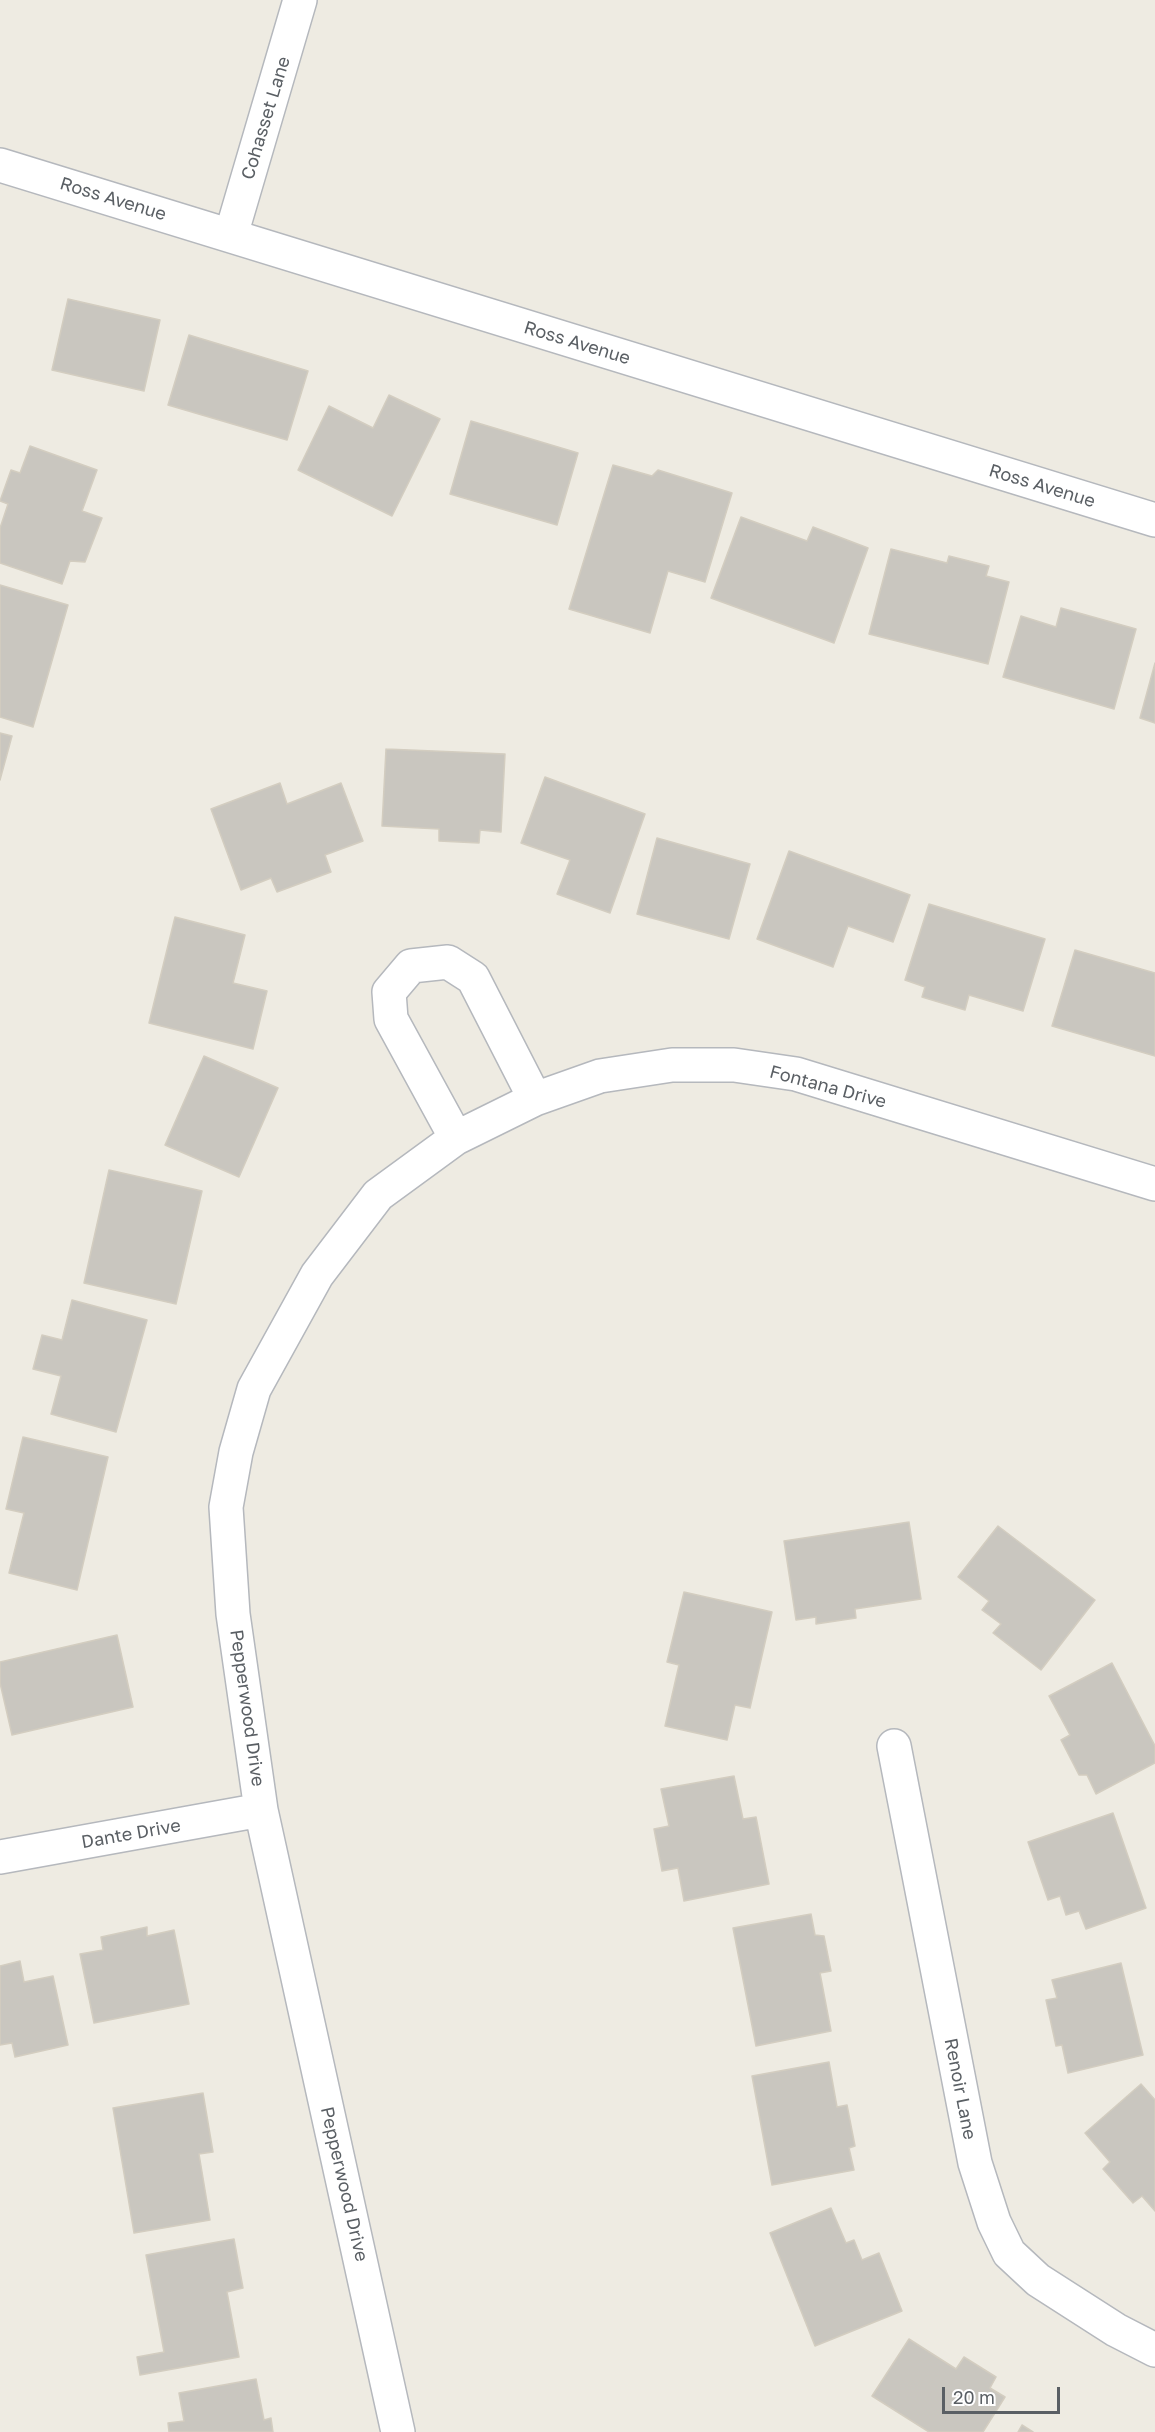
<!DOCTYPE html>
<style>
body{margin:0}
#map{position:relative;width:1155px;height:2432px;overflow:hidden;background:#eeebe2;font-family:"Golos Text",sans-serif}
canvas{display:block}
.scale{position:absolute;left:942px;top:2387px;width:118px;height:27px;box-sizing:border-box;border:3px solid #5a5f64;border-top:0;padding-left:8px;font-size:18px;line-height:21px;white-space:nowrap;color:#5a5f64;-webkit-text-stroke:4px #fff;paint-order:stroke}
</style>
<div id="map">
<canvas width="1155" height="2432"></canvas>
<div class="scale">20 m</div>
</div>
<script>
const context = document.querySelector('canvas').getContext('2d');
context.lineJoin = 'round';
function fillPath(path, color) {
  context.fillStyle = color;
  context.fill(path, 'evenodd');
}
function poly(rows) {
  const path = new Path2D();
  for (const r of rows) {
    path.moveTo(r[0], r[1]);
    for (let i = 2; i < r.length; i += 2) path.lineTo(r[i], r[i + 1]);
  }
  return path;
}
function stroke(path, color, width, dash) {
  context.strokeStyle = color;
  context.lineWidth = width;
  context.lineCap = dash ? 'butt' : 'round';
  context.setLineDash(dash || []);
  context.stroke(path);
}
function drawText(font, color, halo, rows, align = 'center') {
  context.font = font + ' "Golos Text",sans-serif';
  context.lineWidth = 6;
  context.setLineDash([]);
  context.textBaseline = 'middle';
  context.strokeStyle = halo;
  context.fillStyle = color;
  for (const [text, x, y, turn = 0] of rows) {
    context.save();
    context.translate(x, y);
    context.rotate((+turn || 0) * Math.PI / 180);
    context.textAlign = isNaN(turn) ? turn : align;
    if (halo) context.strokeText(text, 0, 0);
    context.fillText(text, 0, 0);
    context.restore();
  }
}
const building = poly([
 [68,299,160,320,144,391,52,370,68,299],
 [189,335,308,371,287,440,168,405,189,335],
 [389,395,440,419,392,516,298,470,329,406,373,428,389,395],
 [471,421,578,453,557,525,450,494,471,421],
 [30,446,97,470,82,511,102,518,85,562,70,561,62,584,0,563,0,528,8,504,0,501,11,470,20,473,30,446],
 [613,465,652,476,658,470,732,493,705,582,668,571,650,633,569,609,613,465],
 [741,517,807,541,813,527,868,548,834,643,711,598,741,517],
 [891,549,947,563,949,556,989,566,986,576,1009,582,988,664,869,634,891,549],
 [0,585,68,605,33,727,0,717,0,585],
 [1061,608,1136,629,1114,709,1003,677,1021,616,1056,627,1061,608],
 [1155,663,1155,723,1140,718,1155,663],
 [0,733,12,736,0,780,0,733],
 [386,749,505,754,501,832,480,830,479,843,439,841,439,829,382,826,386,749],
 [545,777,645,814,610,913,557,894,570,860,521,843,545,777],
 [280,783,287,804,341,783,363,841,325,855,331,872,277,892,271,878,241,890,211,809,280,783],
 [657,838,750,864,729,939,637,914,657,838],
 [789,851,910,895,893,942,848,926,833,967,757,939,789,851],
 [929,904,1045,939,1023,1011,969,995,965,1010,922,997,925,987,905,980,929,904],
 [175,917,245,935,233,983,267,991,253,1049,149,1023,175,917],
 [1075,950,1155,973,1155,1056,1052,1026,1075,950],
 [204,1056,278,1088,239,1177,165,1145,204,1056],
 [109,1170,202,1191,176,1304,84,1283,109,1170],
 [72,1300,147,1320,116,1432,51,1414,61,1376,33,1369,42,1335,62,1340,72,1300],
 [23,1437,108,1457,77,1590,9,1573,24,1513,6,1509,23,1437],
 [909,1522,921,1599,855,1609,856,1618,816,1624,816,1617,796,1620,784,1541,909,1522],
 [998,1526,1095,1600,1041,1670,993,1633,1001,1624,982,1610,989,1601,958,1577,998,1526],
 [684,1592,772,1612,750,1708,735,1705,727,1740,665,1726,679,1665,667,1662,684,1592],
 [117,1635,133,1707,12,1735,0,1683,0,1662,117,1635],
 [1112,1663,1155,1746,1155,1763,1096,1794,1087,1775,1079,1775,1061,1740,1070,1735,1049,1696,1112,1663],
 [734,1776,743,1819,756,1817,769,1884,684,1901,678,1868,662,1871,654,1829,669,1826,661,1789,734,1776],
 [1113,1813,1146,1908,1086,1929,1079,1911,1066,1915,1060,1896,1048,1900,1028,1842,1113,1813],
 [811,1914,815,1935,824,1936,831,1971,820,1973,831,2031,756,2046,733,1928,811,1914],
 [147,1927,147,1936,174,1930,189,2004,94,2023,80,1954,103,1950,101,1937,147,1927],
 [20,1961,24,1982,53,1976,68,2045,15,2057,12,2043,0,2045,0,1966,20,1961],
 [1121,1963,1143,2055,1068,2073,1062,2045,1056,2046,1046,2000,1057,1998,1052,1980,1121,1963],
 [829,2062,837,2107,847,2105,855,2146,849,2148,854,2170,772,2185,752,2076,829,2062],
 [1141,2084,1155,2100,1155,2211,1142,2196,1133,2203,1103,2169,1110,2162,1085,2133,1141,2084],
 [203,2093,213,2152,199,2154,210,2220,134,2233,113,2108,203,2093],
 [831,2208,846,2243,854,2240,862,2260,879,2253,902,2311,815,2346,770,2233,831,2208],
 [234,2239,243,2288,227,2292,239,2357,140,2375,137,2357,164,2352,146,2255,234,2239],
 [909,2339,956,2369,964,2357,996,2377,990,2388,1005,2397,983,2432,929,2432,872,2396,909,2339],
 [256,2379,264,2420,271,2418,273,2432,169,2432,168,2423,184,2421,179,2393,256,2379],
 [1022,2425,1033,2432,1018,2432,1022,2425]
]);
fillPath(building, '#c9c6bf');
stroke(building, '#d3cdc0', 1.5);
const minor = poly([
 [231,235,300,0],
 [456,1138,391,1019,389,992,411,966,448,962,473,978,535,1099],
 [894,1746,975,2163,994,2222,1009,2253,1038,2280,1116,2330,1155,2350],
 [0,1857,261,1810],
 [398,2432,261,1810,233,1614,226,1507,236,1452,254,1389,317,1275,378,1195,456,1138,535,1099,600,1076,672,1065,734,1065,796,1074,1155,1184]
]);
const tertiary = poly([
 [0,165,1155,520]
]);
stroke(minor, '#b5b8bd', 36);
stroke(tertiary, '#b5b8bd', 36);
stroke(minor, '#fff', 33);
stroke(tertiary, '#fff', 33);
drawText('18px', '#5a5f64', '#fff', [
 ["Cohasset Lane",266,118,-73],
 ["Ross Avenue",113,199,17],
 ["Ross Avenue",577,343,17],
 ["Ross Avenue",1042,486,17],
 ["Fontana Drive",828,1087,15],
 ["Pepperwood Drive",247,1708,82],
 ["Dante Drive",131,1834,-10],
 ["Renoir Lane",960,2089,79],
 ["Pepperwood Drive",344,2184,77]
]);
</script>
